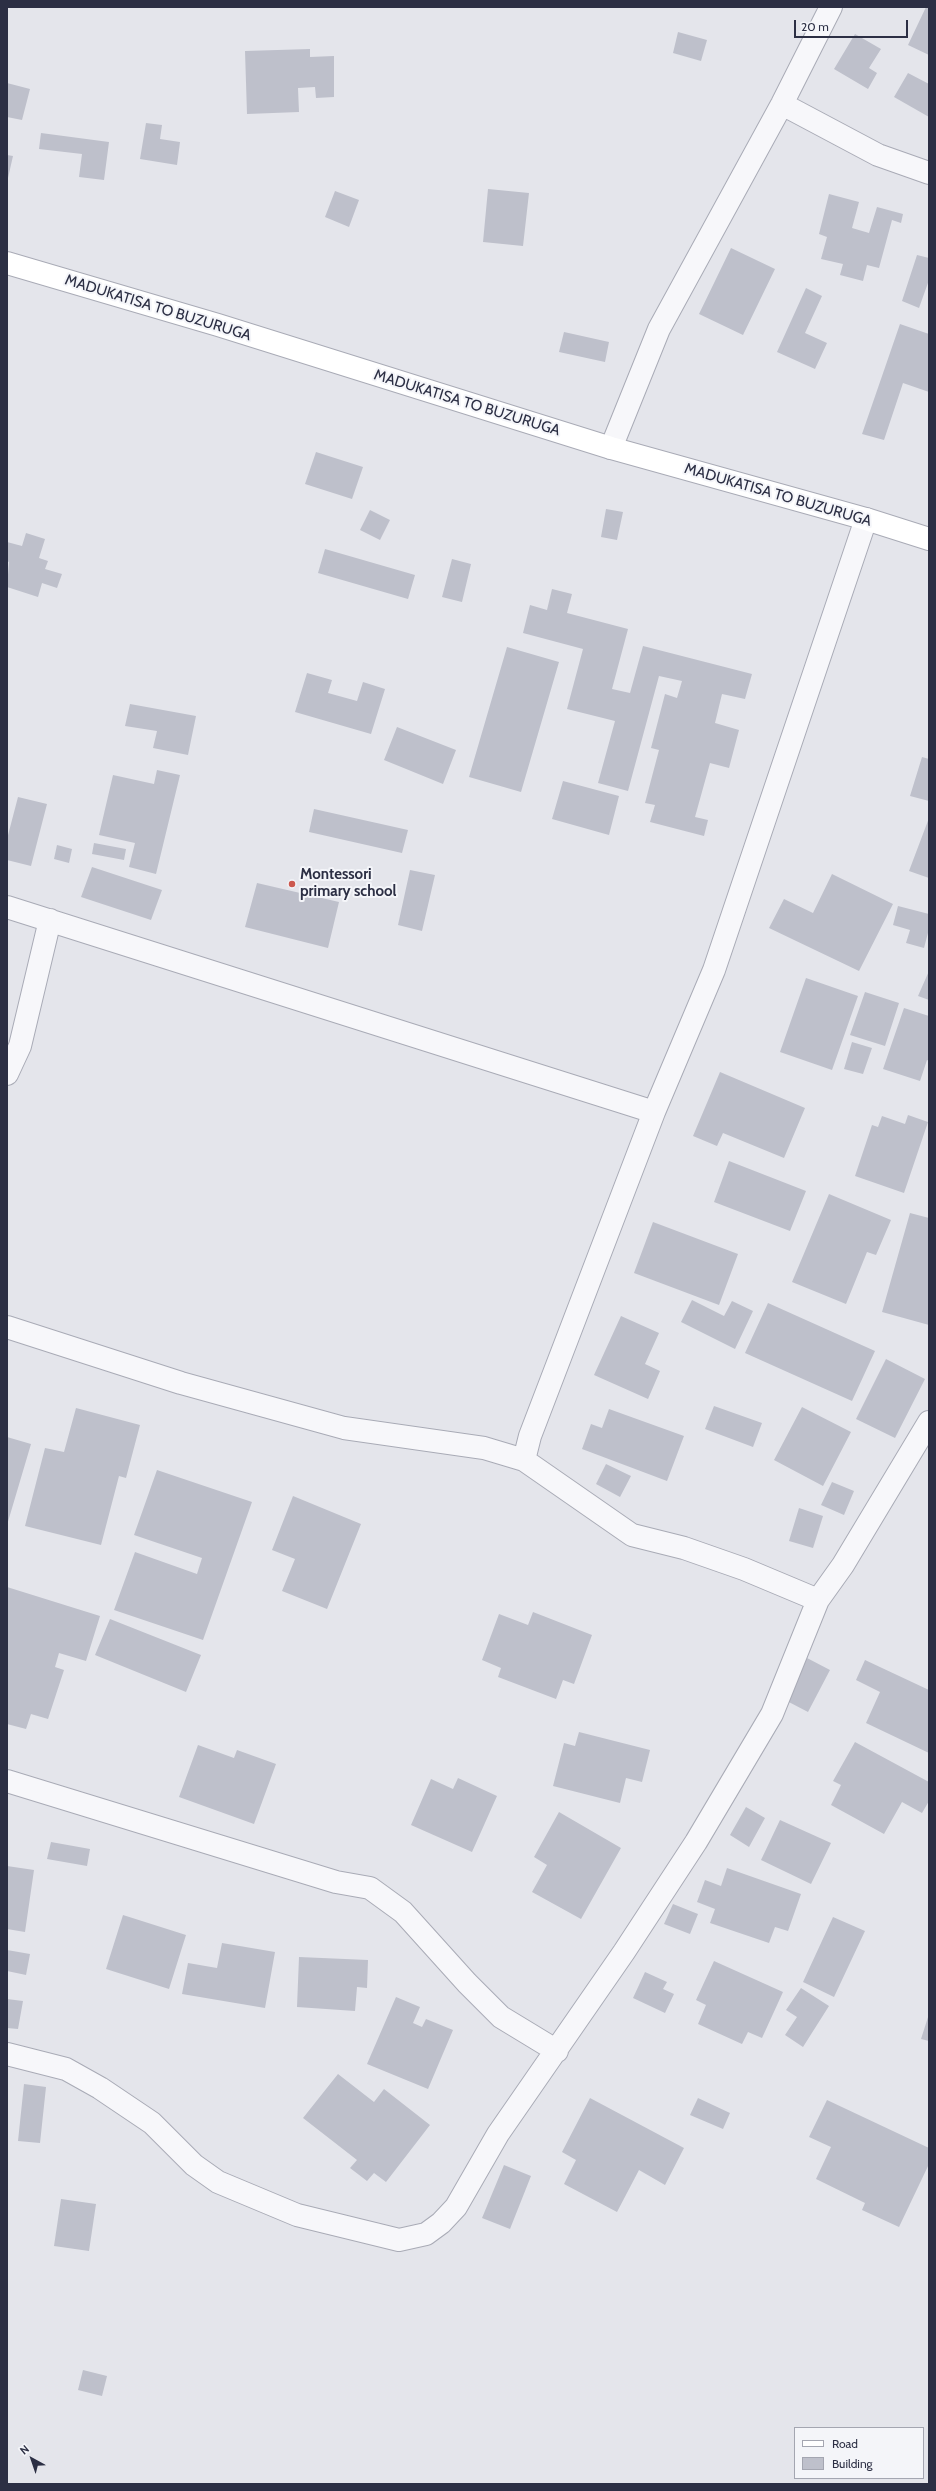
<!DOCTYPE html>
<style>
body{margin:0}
#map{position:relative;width:936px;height:2491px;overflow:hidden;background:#e4e5eb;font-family:Cabin,sans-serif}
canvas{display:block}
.frame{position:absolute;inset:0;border:8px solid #2c2f44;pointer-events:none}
.legend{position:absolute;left:794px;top:2427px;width:130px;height:52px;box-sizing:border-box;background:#f4f5f9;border:1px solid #a4a6b1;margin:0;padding:5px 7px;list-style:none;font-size:12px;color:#2c2f44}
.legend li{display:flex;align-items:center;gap:8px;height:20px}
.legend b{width:20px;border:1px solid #a4a6b1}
.north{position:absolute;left:12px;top:2439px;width:40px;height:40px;-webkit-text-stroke:3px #f4f5f9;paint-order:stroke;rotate:320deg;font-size:11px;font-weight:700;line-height:16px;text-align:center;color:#2c2f44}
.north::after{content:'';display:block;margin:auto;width:14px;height:18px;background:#2c2f44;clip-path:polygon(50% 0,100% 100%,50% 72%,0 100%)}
.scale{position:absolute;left:794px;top:20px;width:114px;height:18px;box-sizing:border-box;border:2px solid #2c2f44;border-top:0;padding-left:5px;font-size:12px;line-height:14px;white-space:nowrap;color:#2c2f44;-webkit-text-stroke:3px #f4f5f9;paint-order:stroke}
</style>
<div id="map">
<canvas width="936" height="2491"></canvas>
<div class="frame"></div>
<ul class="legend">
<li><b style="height:5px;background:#fff"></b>Road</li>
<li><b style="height:11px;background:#bec0cb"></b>Building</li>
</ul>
<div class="north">N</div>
<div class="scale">20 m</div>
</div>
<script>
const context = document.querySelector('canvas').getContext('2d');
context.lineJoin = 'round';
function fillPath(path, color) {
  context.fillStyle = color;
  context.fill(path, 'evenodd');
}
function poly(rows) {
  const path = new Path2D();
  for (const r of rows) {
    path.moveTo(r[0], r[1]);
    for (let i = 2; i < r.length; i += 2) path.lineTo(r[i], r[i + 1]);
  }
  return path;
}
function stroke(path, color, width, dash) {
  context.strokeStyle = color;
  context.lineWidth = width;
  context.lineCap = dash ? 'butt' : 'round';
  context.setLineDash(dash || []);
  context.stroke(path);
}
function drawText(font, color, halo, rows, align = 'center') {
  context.font = font + ' Cabin,sans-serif';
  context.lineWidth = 4;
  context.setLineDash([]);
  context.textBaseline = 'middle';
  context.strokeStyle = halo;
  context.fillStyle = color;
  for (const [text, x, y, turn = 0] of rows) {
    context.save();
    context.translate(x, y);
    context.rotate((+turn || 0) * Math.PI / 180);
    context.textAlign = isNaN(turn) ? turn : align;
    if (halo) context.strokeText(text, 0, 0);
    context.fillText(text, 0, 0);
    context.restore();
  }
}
fillPath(poly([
 [926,7,929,7,929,55,908,45],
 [678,32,707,40,701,61,673,53],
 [855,34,881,49,869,68,877,73,868,89,834,69],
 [310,49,310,57,334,56,334,97,316,98,315,87,298,88,299,112,247,114,245,51],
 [908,73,929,84,929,117,894,97],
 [7,83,30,89,22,120,7,117],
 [146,123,162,125,160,139,180,142,177,165,140,159],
 [41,133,109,142,104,180,79,177,82,154,39,149],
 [7,155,13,156,8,178,7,178],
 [488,189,529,193,523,246,483,242],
 [335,191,359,200,349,227,325,217],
 [829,194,859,202,852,228,869,233,877,207,903,214,901,223,892,220,879,268,867,265,863,281,840,275,843,264,821,259,827,237,819,234],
 [731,248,775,269,743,335,699,314],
 [917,255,929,258,929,280,919,308,902,301],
 [806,288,822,296,805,333,827,343,815,369,777,352],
 [900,324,929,334,929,392,903,383,884,440,862,434],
 [564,332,609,342,605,362,559,352],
 [316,452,363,467,352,499,305,484],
 [606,509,623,512,617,540,601,537],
 [370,510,390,520,380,540,360,530],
 [26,533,45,539,39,558,48,561,45,569,62,574,57,588,42,583,38,597,7,587,9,562,7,561,7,542,22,546],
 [325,549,415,575,408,599,318,573],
 [452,559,471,564,462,602,442,597],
 [552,589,572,594,567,613,628,629,612,689,630,693,643,646,752,674,745,699,722,694,715,723,739,730,729,768,710,763,695,817,708,820,704,836,650,822,655,805,645,803,659,750,651,748,665,694,677,698,682,681,659,676,628,791,598,783,615,721,567,709,583,649,523,633,530,605,547,610],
 [507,647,559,662,521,792,469,777],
 [307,673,332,680,328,693,357,701,363,682,385,689,371,734,295,712],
 [130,704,196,716,188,755,153,748,157,731,125,726],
 [397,727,456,750,443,784,384,760],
 [922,757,929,759,929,801,910,796],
 [157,770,180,775,156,874,129,867,135,843,99,835,113,775,154,784],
 [563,781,619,796,609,835,552,819],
 [18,797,47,804,31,866,7,860,7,839],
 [314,809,408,830,402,853,309,832],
 [929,818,929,878,909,871],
 [94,843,126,849,124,860,92,854],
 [57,845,72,849,69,863,54,859],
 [92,867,162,890,151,920,81,897],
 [410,870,435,875,422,931,398,925],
 [832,874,893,904,859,971,769,928,784,899,813,913],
 [257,883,339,902,328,948,245,927],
 [898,906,929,914,929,929,924,948,906,943,910,930,893,925],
 [929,971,929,1000,918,996],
 [806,978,858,996,832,1070,780,1052],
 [865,992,899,1003,885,1046,850,1035],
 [904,1008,929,1016,929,1061,927,1060,920,1081,883,1069],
 [852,1042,872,1048,863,1074,844,1069],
 [720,1072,805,1108,784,1158,723,1133,717,1146,693,1136],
 [908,1115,928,1122,904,1193,855,1176,872,1125,878,1127,882,1116,905,1124],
 [729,1161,806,1191,790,1231,714,1202],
 [829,1194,891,1220,876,1255,867,1252,846,1304,792,1282],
 [910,1213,929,1218,929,1325,882,1312],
 [653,1222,738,1254,719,1305,634,1273],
 [692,1300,724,1316,732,1301,753,1311,735,1349,681,1322],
 [768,1303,875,1351,852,1401,745,1353],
 [621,1316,659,1333,645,1364,660,1371,648,1399,594,1375],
 [886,1359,925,1379,895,1438,856,1419],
 [714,1406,762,1423,753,1447,705,1429],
 [802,1407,851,1432,823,1486,774,1460],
 [76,1408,140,1425,126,1478,119,1476,101,1545,25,1526,45,1448,64,1452],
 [609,1409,684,1436,667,1481,582,1449,591,1424,602,1428],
 [7,1437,31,1444,7,1525],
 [606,1464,631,1476,620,1497,596,1484],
 [157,1470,252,1502,203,1640,114,1610,135,1552,197,1574,202,1558,134,1535],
 [832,1482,854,1491,844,1515,821,1505],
 [293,1496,361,1524,327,1609,282,1591,295,1559,272,1550],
 [799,1508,823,1516,813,1548,789,1541],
 [7,1587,100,1616,86,1661,59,1653,55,1667,64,1670,48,1719,31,1714,26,1729,7,1724],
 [533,1612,592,1635,574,1684,563,1680,556,1699,498,1677,501,1668,482,1660,499,1614,528,1625],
 [110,1619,201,1655,186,1692,95,1655],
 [807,1658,830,1670,808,1712,785,1700],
 [865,1660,929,1690,929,1753,866,1723,880,1692,856,1680],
 [579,1732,650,1750,642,1782,626,1778,620,1803,553,1786,564,1743,575,1746],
 [855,1742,929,1782,929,1801,922,1813,902,1802,884,1834,831,1805,841,1785,833,1781],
 [198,1745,234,1758,237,1750,276,1764,254,1824,179,1797],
 [458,1778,497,1796,472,1852,411,1825,431,1779,453,1789],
 [746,1807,765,1818,749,1847,730,1835],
 [559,1812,621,1848,581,1919,532,1892,547,1865,534,1857],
 [780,1820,831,1843,811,1884,761,1860],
 [51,1842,90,1849,87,1866,47,1859],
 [7,1866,34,1870,25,1932,7,1929],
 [727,1868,801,1894,788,1931,775,1927,769,1943,710,1923,715,1909,697,1902,705,1880,721,1886],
 [673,1904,698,1914,690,1934,664,1924],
 [123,1915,186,1935,169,1989,106,1969],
 [833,1917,865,1931,834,1997,803,1982],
 [222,1943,275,1952,265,2008,182,1994,188,1963,217,1968],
 [7,1950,30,1954,26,1975,7,1971],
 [299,1957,368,1960,367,1988,357,1987,355,2011,297,2007],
 [714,1961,783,1992,762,2038,748,2032,742,2044,698,2024,706,2005,696,2000],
 [645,1972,667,1982,663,1989,674,1994,665,2013,633,1998],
 [801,1988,829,2006,803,2047,785,2035,797,2017,786,2010],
 [396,1997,420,2007,413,2023,422,2027,426,2019,453,2030,428,2089,367,2064],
 [7,1999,23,2001,18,2029,7,2028],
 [929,2014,929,2041,921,2039],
 [338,2074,374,2102,384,2089,430,2125,386,2182,374,2173,367,2181,350,2168,357,2160,303,2118],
 [24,2084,46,2087,40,2143,18,2141],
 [590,2098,684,2148,665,2185,639,2170,617,2212,564,2184,576,2160,562,2152],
 [698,2098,730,2113,723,2129,690,2115],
 [827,2100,929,2148,929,2164,899,2227,862,2210,865,2203,816,2179,831,2147,809,2137],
 [504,2165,531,2176,510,2229,482,2218],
 [61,2199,96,2204,89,2251,54,2246],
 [83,2370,107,2376,102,2396,78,2390]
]), '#bec0cb');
const minor = poly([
 [782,104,878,155,929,173],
 [611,448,659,329,782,104,831,7],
 [7,907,654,1112],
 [7,1074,20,1046,50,920],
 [7,1327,181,1383,344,1428,484,1448,524,1460,632,1535,684,1548,744,1569,818,1600],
 [524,1460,530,1436,654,1112,714,970,866,519],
 [7,1781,336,1882,370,1888,403,1912,467,1983,501,2017,557,2051],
 [7,2054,66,2069,100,2088,152,2123,194,2165,218,2182,297,2215,399,2240,426,2234,441,2223,456,2207,498,2134,624,1952,696,1842,772,1714,818,1600,843,1565,929,1422]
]);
const secondary = poly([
 [7,263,218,325,611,448,866,519,929,539]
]);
stroke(minor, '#a9abb6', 24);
stroke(secondary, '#a9abb6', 24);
stroke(minor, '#f7f7fa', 22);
stroke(secondary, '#fff', 22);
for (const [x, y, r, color] of [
 [292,884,4,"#cc584e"]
]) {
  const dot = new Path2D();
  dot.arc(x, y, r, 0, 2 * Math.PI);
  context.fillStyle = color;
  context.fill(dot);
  stroke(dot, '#f4f5f9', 1.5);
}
drawText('15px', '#2c2f44', '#f4f5f9', [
 ["MADUKATISA TO BUZURUGA",158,308,17],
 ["MADUKATISA TO BUZURUGA",467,403,17],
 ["MADUKATISA TO BUZURUGA",778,495,16]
]);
drawText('bold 15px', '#2c2f44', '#f4f5f9', [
 ["Montessori",300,875],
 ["primary school",300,892]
], 'left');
</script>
